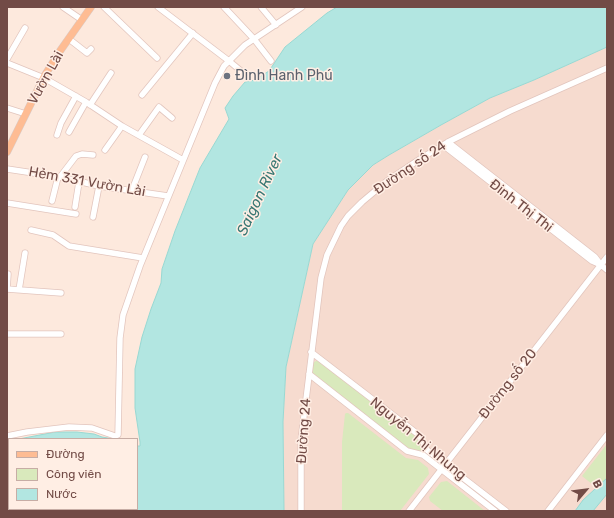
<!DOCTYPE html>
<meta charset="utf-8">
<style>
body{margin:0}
#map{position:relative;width:614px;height:518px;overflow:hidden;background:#fde9dd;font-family:Rubik,sans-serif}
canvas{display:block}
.frame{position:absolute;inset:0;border:8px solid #724b46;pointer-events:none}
.legend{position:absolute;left:8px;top:438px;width:130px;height:72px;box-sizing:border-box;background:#ffeee4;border:1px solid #c7ada5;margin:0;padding:5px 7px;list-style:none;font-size:12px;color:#724b46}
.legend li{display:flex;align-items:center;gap:8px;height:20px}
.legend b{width:20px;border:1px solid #c7ada5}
.north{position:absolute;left:566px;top:470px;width:40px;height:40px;-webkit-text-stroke:3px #ffeee4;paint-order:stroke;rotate:62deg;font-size:11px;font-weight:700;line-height:16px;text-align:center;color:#724b46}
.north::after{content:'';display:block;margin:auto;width:14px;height:18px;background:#724b46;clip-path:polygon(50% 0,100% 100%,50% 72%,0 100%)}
</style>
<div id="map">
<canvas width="614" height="518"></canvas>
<div class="frame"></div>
<ul class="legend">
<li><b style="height:5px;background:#febc93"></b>Đường</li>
<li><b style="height:11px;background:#d9e9bc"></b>Công viên</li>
<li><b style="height:11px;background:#b2e6e1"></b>Nước</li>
</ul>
<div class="north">B</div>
</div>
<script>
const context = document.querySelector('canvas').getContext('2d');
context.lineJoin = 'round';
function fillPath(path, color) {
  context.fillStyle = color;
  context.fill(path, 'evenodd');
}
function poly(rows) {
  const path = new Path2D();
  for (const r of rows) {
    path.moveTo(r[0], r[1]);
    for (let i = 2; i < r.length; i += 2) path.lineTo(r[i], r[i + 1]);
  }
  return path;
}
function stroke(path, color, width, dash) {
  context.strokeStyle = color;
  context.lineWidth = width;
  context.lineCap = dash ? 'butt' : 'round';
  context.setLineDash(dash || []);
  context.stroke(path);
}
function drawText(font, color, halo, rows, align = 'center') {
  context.font = font + ' Rubik,sans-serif';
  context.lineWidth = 3;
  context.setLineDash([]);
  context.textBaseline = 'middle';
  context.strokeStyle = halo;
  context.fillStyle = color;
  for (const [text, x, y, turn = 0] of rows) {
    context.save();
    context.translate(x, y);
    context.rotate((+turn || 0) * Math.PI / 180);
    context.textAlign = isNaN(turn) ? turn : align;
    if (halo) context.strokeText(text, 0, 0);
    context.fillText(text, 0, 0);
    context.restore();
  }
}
fillPath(poly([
 [607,47,607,511,284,511,283,422,286,367,313,244,348,190,373,165,389,155,441,125,490,98,534,80]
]), '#f6dbcf');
fillPath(poly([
 [316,361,319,361,417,437,424,449,432,457,430,458,421,451,408,448,313,374,312,371,313,363],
 [346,413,348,413,406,458,418,460,428,468,429,474,400,511,342,511,342,442,345,414],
 [607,444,607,478,597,488,582,476],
 [447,481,485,511,443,511,430,501,429,497,441,482]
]), '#d9e9bc');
const water = poly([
 [337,7,607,7,607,47,534,80,490,98,441,125,389,155,373,165,348,190,313,244,286,367,283,422,284,511,131,511,129,509,137,509,137,446,140,446,140,442,135,408,135,369,142,337,151,309,161,283,162,269,175,231,200,168,229,119,225,108,233,96,245,82,255,80,269,71,285,47,327,13,337,7],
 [55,432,77,432,94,434,102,437,114,439,19,439,55,432],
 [607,478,607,494,593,511,575,511,583,500,607,478]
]);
fillPath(water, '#b2e6e1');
stroke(water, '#98d8d2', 1);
const minor = poly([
 [63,7,82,20],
 [104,7,157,58],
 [158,7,229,61,241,71],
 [224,7,254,39,271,61],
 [261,7,276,25],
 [69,39,87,53,91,49],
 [7,59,25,28],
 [7,63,44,78,86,102,122,126,183,160],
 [142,95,193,33],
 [90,105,111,73],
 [7,108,26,114],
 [69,132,86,102],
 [57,135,61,123,76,96],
 [139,135,159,107,172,118],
 [448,142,595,257,601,265],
 [443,145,592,261,601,265,607,270],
 [105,150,122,126],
 [7,169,60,177,99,186,168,196],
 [60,177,76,156,82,154,93,155],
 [132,190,145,157],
 [52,201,58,177],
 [7,203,76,214],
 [75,207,79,182],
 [93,217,99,186],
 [31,230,53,235,69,246,143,258],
 [7,289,61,293],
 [7,289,8,274],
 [19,290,25,253],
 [7,334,61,334],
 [311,352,419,435,427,450,506,511],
 [309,374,407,451,423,455,495,511],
 [7,436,27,432,69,427,92,428,115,436,118,435,120,338,123,315,140,266,215,83,224,66,245,45,302,7],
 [58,511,61,509,79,509,85,511],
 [301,511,301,440,321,278,327,255,341,226,348,216,362,202,387,181,420,159,448,142,510,111,607,68],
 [409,511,607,257],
 [548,511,607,435]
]);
const major = poly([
 [7,152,45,75,60,51,91,7]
]);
stroke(minor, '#e2c5bd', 7);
stroke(major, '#d8cdcb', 8);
stroke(minor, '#fff', 5.5);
stroke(major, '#febc93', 7);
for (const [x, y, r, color] of [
 [227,76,4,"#6b7280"]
]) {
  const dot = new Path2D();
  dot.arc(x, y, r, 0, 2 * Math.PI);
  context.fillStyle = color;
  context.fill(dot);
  stroke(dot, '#ffeee4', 1.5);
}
drawText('14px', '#5b616d', '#ffeee4', [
 ["Đình Hanh Phú",235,76]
], 'left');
drawText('14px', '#724b46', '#ffeee4', [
 ["Vườn Lài",46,78,-61],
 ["Đường số 24",410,168,-34],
 ["Hẻm 331 Vườn Lài",87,182,10],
 ["Đinh Thị Thi",521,206,38],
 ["Đường số 20",508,384,-52],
 ["Đường 24",304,431,-86],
 ["Nguyễn Thị Nhung",418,439,40]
]);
drawText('italic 15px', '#3a7874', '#ffeee4', [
 ["Saigon River",260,195,-65]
]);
</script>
